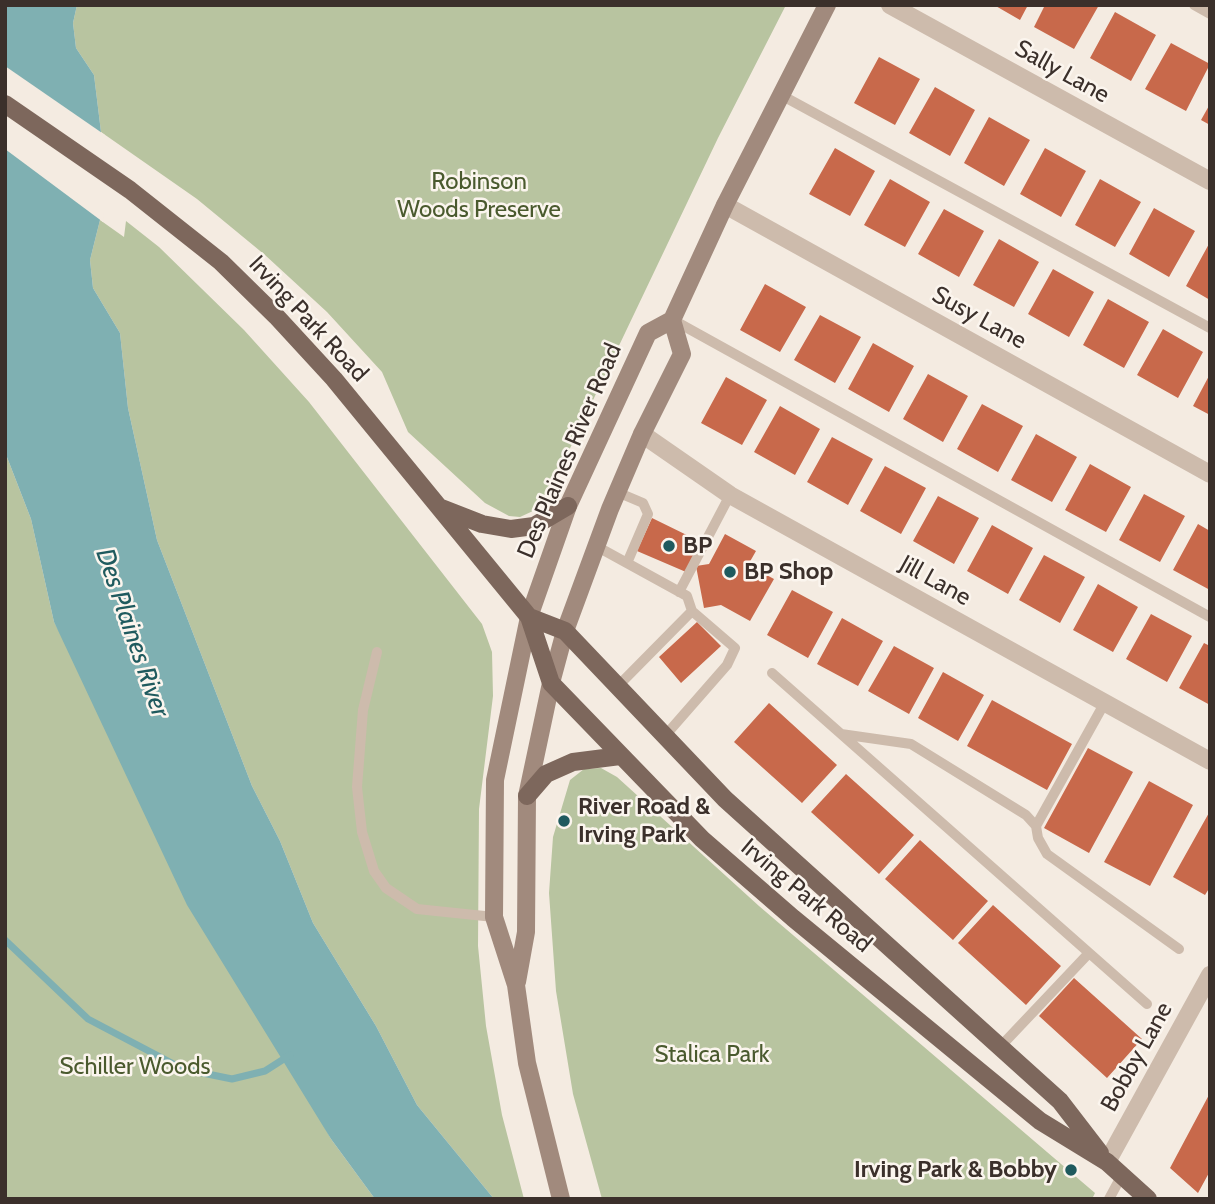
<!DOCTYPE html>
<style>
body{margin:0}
#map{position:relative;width:1215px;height:1204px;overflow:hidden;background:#f4ebe1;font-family:Cabin,sans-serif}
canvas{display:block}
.frame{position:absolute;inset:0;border:7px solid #3b302b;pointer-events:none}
</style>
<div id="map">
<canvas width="1215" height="1204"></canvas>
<div class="frame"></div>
</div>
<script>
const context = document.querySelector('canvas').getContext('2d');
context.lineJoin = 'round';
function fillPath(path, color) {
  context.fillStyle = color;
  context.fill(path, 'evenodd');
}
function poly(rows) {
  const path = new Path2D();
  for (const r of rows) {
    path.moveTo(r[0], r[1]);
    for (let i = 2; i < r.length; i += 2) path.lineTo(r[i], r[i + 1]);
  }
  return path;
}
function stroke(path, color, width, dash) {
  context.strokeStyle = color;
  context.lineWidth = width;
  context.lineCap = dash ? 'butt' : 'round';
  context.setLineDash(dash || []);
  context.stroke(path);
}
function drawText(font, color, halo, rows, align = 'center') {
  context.font = font + ' Cabin,sans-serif';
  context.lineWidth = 5;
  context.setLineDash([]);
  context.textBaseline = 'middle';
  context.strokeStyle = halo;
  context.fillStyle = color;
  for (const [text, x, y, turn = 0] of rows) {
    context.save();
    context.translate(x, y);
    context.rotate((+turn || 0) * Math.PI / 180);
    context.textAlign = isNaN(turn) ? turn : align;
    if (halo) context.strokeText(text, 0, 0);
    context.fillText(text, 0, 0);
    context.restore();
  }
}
fillPath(poly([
 [77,5,786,5,718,138,553,484,533,511,520,517,509,516,485,503,408,432,382,372,327,312,265,255,197,199,101,132,94,75,76,48,73,23],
 [100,220,124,237,126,221,159,247,244,330,309,402,482,624,492,652,493,696,479,809,478,946,486,1026,502,1115,524,1199,494,1199,417,1105,376,1026,313,923,280,841,252,786,157,540,128,408,120,333,93,288,90,260],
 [5,452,31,519,54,622,331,1139,375,1199,5,1199],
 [601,768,617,777,759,906,1095,1193,1092,1199,602,1199,573,1094,556,991,549,893,553,837,570,780,584,769]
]), '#b8c4a0');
fillPath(poly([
 [5,5,77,5,73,23,76,48,94,75,101,132,100,220,90,260,93,288,120,333,128,408,157,540,252,786,280,841,313,923,376,1026,417,1105,494,1199,375,1199,331,1139,187,905,54,622,31,519,5,452]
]), '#7fb0b2');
fillPath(poly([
 [5,66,105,135,103,222,5,149]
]), '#f4ebe1');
stroke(poly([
 [5,940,88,1019,183,1069,232,1079,265,1071,290,1055]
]), '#7fb0b2', 7);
fillPath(poly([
 [994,5,1028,5,1020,20],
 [1045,5,1099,5,1074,49,1034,27],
 [1115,12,1156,35,1131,81,1090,58],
 [1171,43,1210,64,1186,111,1145,89],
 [879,57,920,79,895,125,854,103],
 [935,87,975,110,950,156,909,133],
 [1210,104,1210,125,1201,120],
 [989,117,1030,140,1004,186,964,163],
 [835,148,875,171,850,216,809,194],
 [1045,148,1086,171,1061,217,1020,194],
 [890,179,930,202,905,247,864,225],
 [1100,179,1141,202,1115,247,1075,225],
 [1154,208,1195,231,1169,277,1129,254],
 [944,209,984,231,959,277,918,254],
 [999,239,1039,262,1014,307,973,285],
 [1210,242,1210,300,1186,286],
 [1053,269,1094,292,1069,337,1028,314],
 [765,284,806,307,780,352,740,330],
 [1108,299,1149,322,1124,368,1083,345],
 [820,315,861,337,835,383,794,360],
 [1163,329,1203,352,1178,398,1137,375],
 [873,343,914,366,889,412,848,389],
 [928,374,968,396,943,442,903,419],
 [1210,374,1210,415,1193,406],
 [726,377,767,400,742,445,701,423],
 [982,404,1023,426,998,472,957,449],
 [780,406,820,429,795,475,754,452],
 [1036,434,1077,457,1052,502,1011,480],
 [832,437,873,459,848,505,807,482],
 [1090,464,1131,487,1106,532,1065,510],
 [885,466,926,488,901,534,860,511],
 [1144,494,1185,516,1160,562,1119,540],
 [938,496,979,518,954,564,913,541],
 [652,518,701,542,686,572,637,551],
 [1198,524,1210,531,1210,590,1173,570],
 [992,525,1033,548,1008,594,967,571],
 [725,534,756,551,748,565,774,579,750,621,721,605,704,608,696,566,709,564],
 [1044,555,1085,577,1060,623,1019,600],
 [1098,584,1138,607,1113,652,1073,630],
 [792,590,833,612,808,658,767,635],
 [1151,614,1192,636,1167,682,1126,659],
 [842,618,883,641,858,686,817,664],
 [697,622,721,646,681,683,659,657],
 [1204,643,1210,646,1210,705,1179,688],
 [894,646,934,668,909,714,868,691],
 [943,672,984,695,958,741,918,718],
 [992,700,1072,744,1047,790,967,746],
 [769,703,837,765,802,803,734,742],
 [1088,748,1133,772,1089,853,1044,828],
 [846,774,914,835,879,874,811,812],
 [1149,781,1193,805,1150,886,1104,862],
 [1210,811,1210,887,1205,895,1173,877],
 [920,840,988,901,953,940,885,879],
 [993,905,1061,966,1026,1005,958,943],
 [1074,978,1142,1039,1107,1078,1039,1016],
 [1210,1093,1210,1171,1198,1193,1170,1168]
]), '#c8694b');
stroke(poly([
 [1194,5,1210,14],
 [781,95,1210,328],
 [673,320,1210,617],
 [617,492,643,503,648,514,627,563],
 [596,546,687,596,692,611,735,648,727,665,664,737],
 [679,592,730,495],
 [377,652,363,710,357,787,362,832,374,871,386,888,417,909,494,917],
 [772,673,1147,1004],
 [617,687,692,611],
 [841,734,911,744,1026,815,1036,826,1104,704],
 [1036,826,1038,838,1047,854,1179,949],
 [1000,1047,1089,953],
 [1109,1199,1122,1175]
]), '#cdbbac', 10);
stroke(poly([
 [890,5,1210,181],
 [725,205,1210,474],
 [642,434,730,495,1210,761],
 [1107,1162,1210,975]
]), '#cdbbac', 18);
stroke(poly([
 [517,982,526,932,527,796,551,683,565,631,610,509,642,434,682,354,672,320],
 [561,1199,527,1063,516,985,494,917,495,780,529,617,568,506,648,333,672,320,725,205,827,5]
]), '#a18a7d', 18);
stroke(poly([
 [5,104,130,190,221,262,276,316,334,379,529,617,551,683,702,839,793,918,1040,1121,1107,1162,1148,1199],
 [441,508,482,524,511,529,534,526,568,506],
 [529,617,565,631,725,799,1060,1101,1100,1153],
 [527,796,546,774,573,762,620,756]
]), '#7d675c', 18);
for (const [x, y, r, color] of [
 [669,546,7,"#1f5a5e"],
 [730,572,7,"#1f5a5e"],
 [564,821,7,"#1f5a5e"],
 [1071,1170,7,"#1f5a5e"]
]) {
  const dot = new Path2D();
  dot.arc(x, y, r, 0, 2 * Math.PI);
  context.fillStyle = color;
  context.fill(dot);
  stroke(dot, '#fbf5ee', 2.5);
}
drawText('24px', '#3b302b', '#fbf5ee', [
 ["Sally Lane",1062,72,29],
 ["Susy Lane",979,318,29],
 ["Irving Park Road",308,319,47],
 ["Des Plaines River Road",570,451,-67],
 ["Jill Lane",935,581,29],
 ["Irving Park Road",806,896,40],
 ["Bobby Lane",1137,1057,-61]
]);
drawText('24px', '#4a5a2e', '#fbf5ee', [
 ["Robinson",479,182],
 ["Woods Preserve",479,210],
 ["Stalica Park",712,1055],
 ["Schiller Woods",135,1067]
]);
drawText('bold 24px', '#3b302b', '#fbf5ee', [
 ["BP",683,546],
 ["BP Shop",744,572],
 ["River Road &",578,807],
 ["Irving Park",578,835],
 ["Irving Park & Bobby",1057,1170,"right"]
], 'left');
drawText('italic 26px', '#1f5a5e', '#fbf5ee', [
 ["Des Plaines River",132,633,71]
]);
</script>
